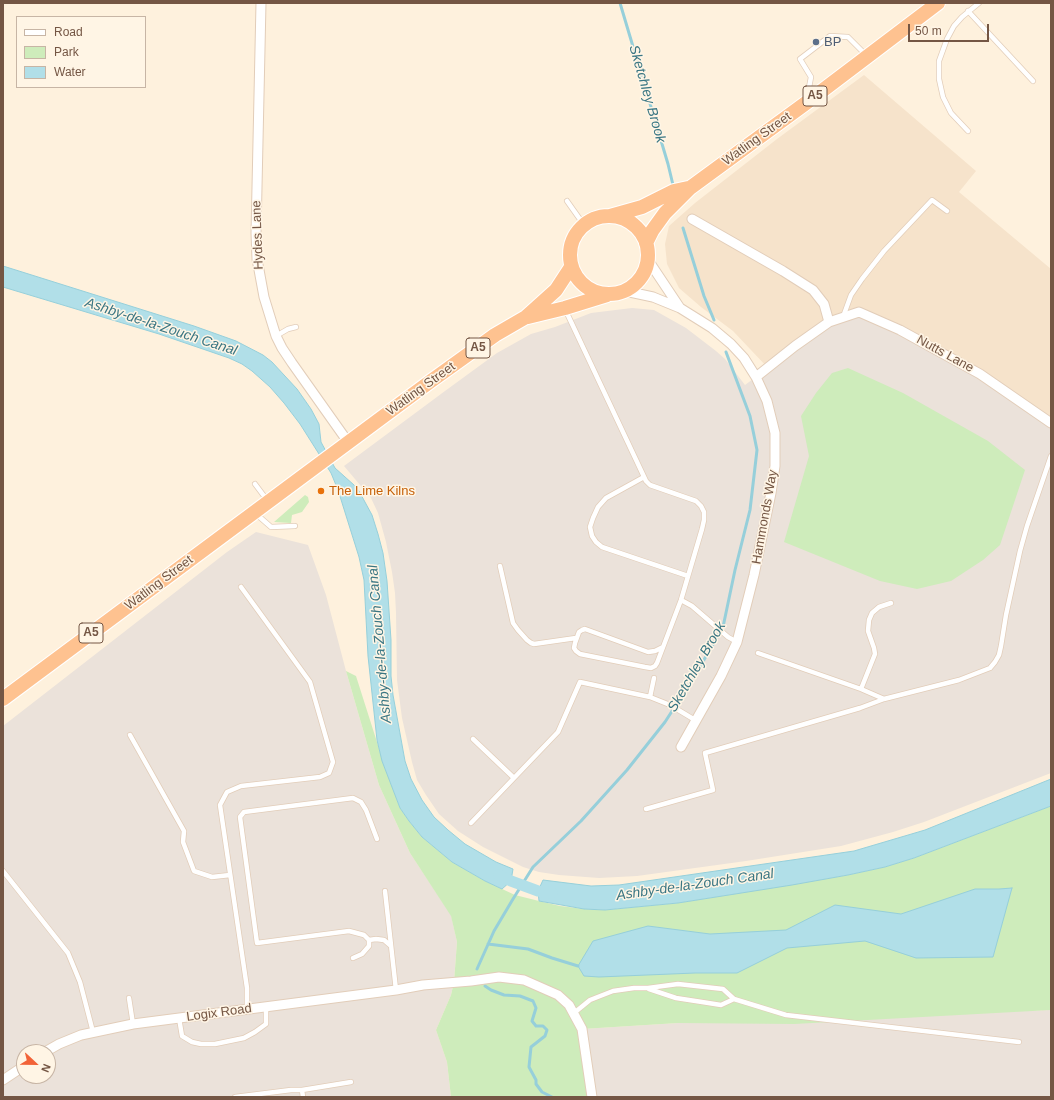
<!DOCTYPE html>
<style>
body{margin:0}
#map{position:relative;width:1054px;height:1100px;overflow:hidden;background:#fef1dd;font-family:Helvetica,sans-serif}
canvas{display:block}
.frame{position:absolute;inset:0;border:4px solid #745644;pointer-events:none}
.legend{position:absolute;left:16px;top:16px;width:130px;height:72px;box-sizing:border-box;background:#fff5e5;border:1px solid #c7b5a5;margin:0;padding:5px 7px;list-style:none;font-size:12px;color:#745644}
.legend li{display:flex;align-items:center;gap:8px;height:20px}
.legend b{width:20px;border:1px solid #c7b5a5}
.north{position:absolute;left:16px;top:1044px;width:40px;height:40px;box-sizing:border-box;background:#fff5e5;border:1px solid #c7b5a5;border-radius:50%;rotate:112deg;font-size:11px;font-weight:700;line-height:16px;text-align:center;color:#745644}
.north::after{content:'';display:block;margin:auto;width:14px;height:18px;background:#f26338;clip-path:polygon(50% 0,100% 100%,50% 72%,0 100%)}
.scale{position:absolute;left:908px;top:24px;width:81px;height:18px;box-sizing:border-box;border:2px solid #745644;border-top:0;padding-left:5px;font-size:12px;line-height:14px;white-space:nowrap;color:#745644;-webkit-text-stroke:3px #fff5e5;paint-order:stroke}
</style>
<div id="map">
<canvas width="1054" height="1100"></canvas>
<div class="frame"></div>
<ul class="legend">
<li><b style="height:5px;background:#fff"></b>Road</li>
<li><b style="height:11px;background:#ceecbb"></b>Park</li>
<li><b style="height:11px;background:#b1dfe8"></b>Water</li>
</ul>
<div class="north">N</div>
<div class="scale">50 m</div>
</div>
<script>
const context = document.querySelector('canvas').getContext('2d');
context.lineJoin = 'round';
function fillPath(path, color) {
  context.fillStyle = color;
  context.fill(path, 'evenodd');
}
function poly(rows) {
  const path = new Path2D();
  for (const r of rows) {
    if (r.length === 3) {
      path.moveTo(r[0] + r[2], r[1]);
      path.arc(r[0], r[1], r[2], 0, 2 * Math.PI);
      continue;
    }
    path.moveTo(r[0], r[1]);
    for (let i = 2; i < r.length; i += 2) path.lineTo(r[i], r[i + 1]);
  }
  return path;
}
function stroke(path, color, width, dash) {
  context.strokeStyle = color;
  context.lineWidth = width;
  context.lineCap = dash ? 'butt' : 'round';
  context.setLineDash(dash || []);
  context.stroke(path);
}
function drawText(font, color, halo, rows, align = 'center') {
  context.font = font + ' Helvetica,sans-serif';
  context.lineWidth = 3;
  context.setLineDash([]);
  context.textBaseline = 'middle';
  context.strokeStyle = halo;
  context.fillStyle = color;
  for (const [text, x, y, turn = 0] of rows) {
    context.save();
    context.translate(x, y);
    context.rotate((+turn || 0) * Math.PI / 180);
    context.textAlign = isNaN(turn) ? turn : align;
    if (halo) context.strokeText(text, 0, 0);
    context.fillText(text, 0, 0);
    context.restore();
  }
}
fillPath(poly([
 [864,75,976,171,959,192,1051,269,1051,423,768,368,733,331,701,307,679,288,667,264,665,244,669,226,695,203,777,139]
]), '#f6e3cb');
fillPath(poly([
 [632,308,654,310,686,328,716,351,725,359,745,385,829,322,859,312,980,374,1051,423,1051,773,924,822,893,832,841,846,746,861,637,876,599,878,559,875,539,872,523,867,483,847,458,831,439,814,426,795,417,780,412,762,402,718,397,680,396,613,395,593,392,572,386,542,378,513,371,498,344,466,445,391,497,353,531,334,555,327,591,313],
 [256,532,308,545,326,595,346,671,379,785,410,853,451,915,457,942,454,982,451,995,436,1030,447,1062,451,1097,3,1097,3,726,227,552],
 [24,1052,48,1052,48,1076,24,1076],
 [1051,1010,1051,1097,592,1097,582,1029,678,1023]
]), '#ebe2da');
fillPath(poly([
 [848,368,903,393,988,441,1025,470,1000,545,983,560,951,581,917,589,880,581,784,542,809,456,801,416,816,393,832,373],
 [305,495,308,497,309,502,302,512,292,515,291,523,274,522],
 [346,671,356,676,383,761,400,808,409,821,422,837,452,862,485,881,515,895,539,901,560,906,584,909,605,910,678,903,848,875,885,867,914,858,1051,806,1051,1010,794,1024,678,1023,582,1029,592,1097,451,1097,447,1062,436,1030,451,995,454,982,457,942,451,916,410,853,379,785]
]), '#ceecbb');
const water = poly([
 [3,266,194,326,236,341,263,355,272,362,297,389,311,409,319,424,321,442,335,468,354,485,359,491,372,515,378,534,383,553,387,581,391,640,391,676,393,695,405,761,411,779,422,800,434,817,448,830,465,844,496,862,513,869,511,881,502,889,485,881,452,862,422,837,409,821,400,808,382,761,377,740,368,656,364,580,359,557,338,490,331,473,300,424,284,403,270,387,252,371,242,364,229,358,159,334,3,287,3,266],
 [1051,779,1051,806,914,858,885,867,848,875,792,885,678,903,605,910,584,909,539,901,538,891,543,880,591,886,619,885,854,851,925,830,1051,779],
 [1012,888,993,957,916,958,865,941,787,948,737,973,695,973,599,977,584,976,578,966,593,941,648,926,710,934,786,930,835,905,901,914,975,889,999,889,1012,888]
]);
fillPath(water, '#b1dfe8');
stroke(water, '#96cfda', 1);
stroke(poly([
 [620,3,668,164,673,185],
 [683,228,704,296,714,320],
 [488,944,528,949,552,958,578,966],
 [477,969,494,931,513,899,533,867,581,821,627,770,665,722,694,677,723,627,735,570,750,510,757,450,750,416,726,352],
 [485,986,491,990,504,995,520,996,533,1001,536,1008,532,1021,536,1026,543,1026,547,1030,545,1036,531,1047,529,1067,536,1080,536,1084,542,1092,552,1097]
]), '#96cfda', 3);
stroke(poly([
 [499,875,511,881,538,891,552,893]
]), '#b1dfe8', 11);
const service = poly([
 [968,11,1033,81],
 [807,98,811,77,800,59,830,36,848,37,866,55],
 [968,131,951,113,943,97,939,79,939,61,947,39,954,26,962,17,979,3],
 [567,201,584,225],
 [565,309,646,481,650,485,696,501,701,506,704,512,704,520,702,529,681,600,657,663,655,666,651,668,645,667,580,654,576,651,574,648,575,643,579,632,582,630,585,629,648,652,655,651,663,647],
 [843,317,851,295,862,279,884,251,932,200,947,211],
 [276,336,288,329,296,327],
 [644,477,606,498,598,507,593,518,590,527,592,536,596,542,602,547,688,576],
 [255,484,267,500],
 [255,513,271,527,295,526],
 [500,566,513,623,518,630,527,640,531,643,534,644,576,638],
 [241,587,310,682,333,762,329,773,320,777,241,786,227,792,220,805,247,988,247,1009],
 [681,600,692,606,728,637,737,642],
 [758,653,861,689,884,699,959,680,990,668,995,662,999,655,1001,646,1006,615,1020,551,1027,526,1051,456],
 [861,689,875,654,874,648,868,631,869,620,872,613,879,607,891,603],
 [650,697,654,678],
 [130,735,184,831,183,842,194,871,212,877,230,875],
 [473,739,514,778],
 [646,809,713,790,705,753,860,708,884,699],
 [471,823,558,732,580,682,650,697,670,705,695,720],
 [377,839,366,810,361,802,353,798,244,812,240,817,257,943,349,931,364,935,369,940,376,939,384,940,391,946],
 [3,871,68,953,80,982,93,1032],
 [385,891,396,990],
 [353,958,362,954,369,946,369,940],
 [649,989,676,998,702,1002,721,1005,734,999],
 [129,998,133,1024],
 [574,1013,590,1000,613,991,634,988,648,988,678,984,723,989,734,999,786,1015,1019,1042],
 [179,1018,182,1036,192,1042,201,1044,215,1044,244,1038,255,1032,266,1024,266,1006],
 [302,1090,351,1082],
 [235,1097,291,1090,302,1090,303,1097]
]);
const minor = poly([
 [261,3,256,233,257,259,264,297,276,336,282,348,292,363,348,442],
 [692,219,783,271,813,290,824,304,829,322],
 [648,260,680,308],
 [625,291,653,297,680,308,712,328,731,344,744,358,756,377,767,401,775,433,775,466,771,493,754,575,737,642,721,676,681,747],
 [756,377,795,346,829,322,859,312,900,330,980,374,1051,423],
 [45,1052,59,1044,81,1035,133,1024,396,990,423,985,471,981,499,977,524,980,558,995,569,1005,582,1029,592,1097],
 [3,1080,24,1066]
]);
const trunk = poly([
 [610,216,642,207,674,191,688,188],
 [609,255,39],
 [646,243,652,231,665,213,690,188,806,103,938,3],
 [528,317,565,308,607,295],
 [3,699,431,381,495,335,526,317,556,290,571,267]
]);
stroke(service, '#e2cdb9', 6);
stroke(minor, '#e2cdb9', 11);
stroke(trunk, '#fff', 16);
stroke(service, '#fff', 4.5);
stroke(minor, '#fff', 9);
stroke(trunk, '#fec290', 14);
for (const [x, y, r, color] of [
 [816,42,4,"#5c6f8a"],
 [321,491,4,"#e8710a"]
]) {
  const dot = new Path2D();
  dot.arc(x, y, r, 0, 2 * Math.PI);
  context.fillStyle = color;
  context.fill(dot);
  stroke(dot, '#fff5e5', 1.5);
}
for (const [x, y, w] of [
 [815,96,24],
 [478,348,24],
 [91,633,24]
]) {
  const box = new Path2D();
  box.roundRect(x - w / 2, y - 10, w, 20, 3);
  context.fillStyle = '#fff5e5';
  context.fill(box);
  stroke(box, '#745644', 1);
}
drawText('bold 12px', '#745644', null, [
 ["A5",815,96],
 ["A5",478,348],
 ["A5",91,633]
]);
drawText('13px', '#4e5e75', '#fff5e5', [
 ["BP",824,42]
], 'left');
drawText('13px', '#745644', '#fff5e5', [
 ["Watling Street",757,139,-36],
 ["Hydes Lane",258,235,-92],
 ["Nutts Lane",945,354,29],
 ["Watling Street",421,389,-36],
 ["Hammonds Way",765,517,-80],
 ["Watling Street",159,583,-37],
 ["Logix Road",219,1013,-8]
]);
drawText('13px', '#c56008', '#fff5e5', [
 ["The Lime Kilns",329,491]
], 'left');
drawText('italic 14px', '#3a7683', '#fff5e5', [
 ["Sketchley Brook",647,94,74],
 ["Ashby-de-la-Zouch Canal",161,327,18],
 ["Ashby-de-la-Zouch Canal",380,644,-95],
 ["Sketchley Brook",697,667,-60],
 ["Ashby-de-la-Zouch Canal",695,885,-8]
]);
</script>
